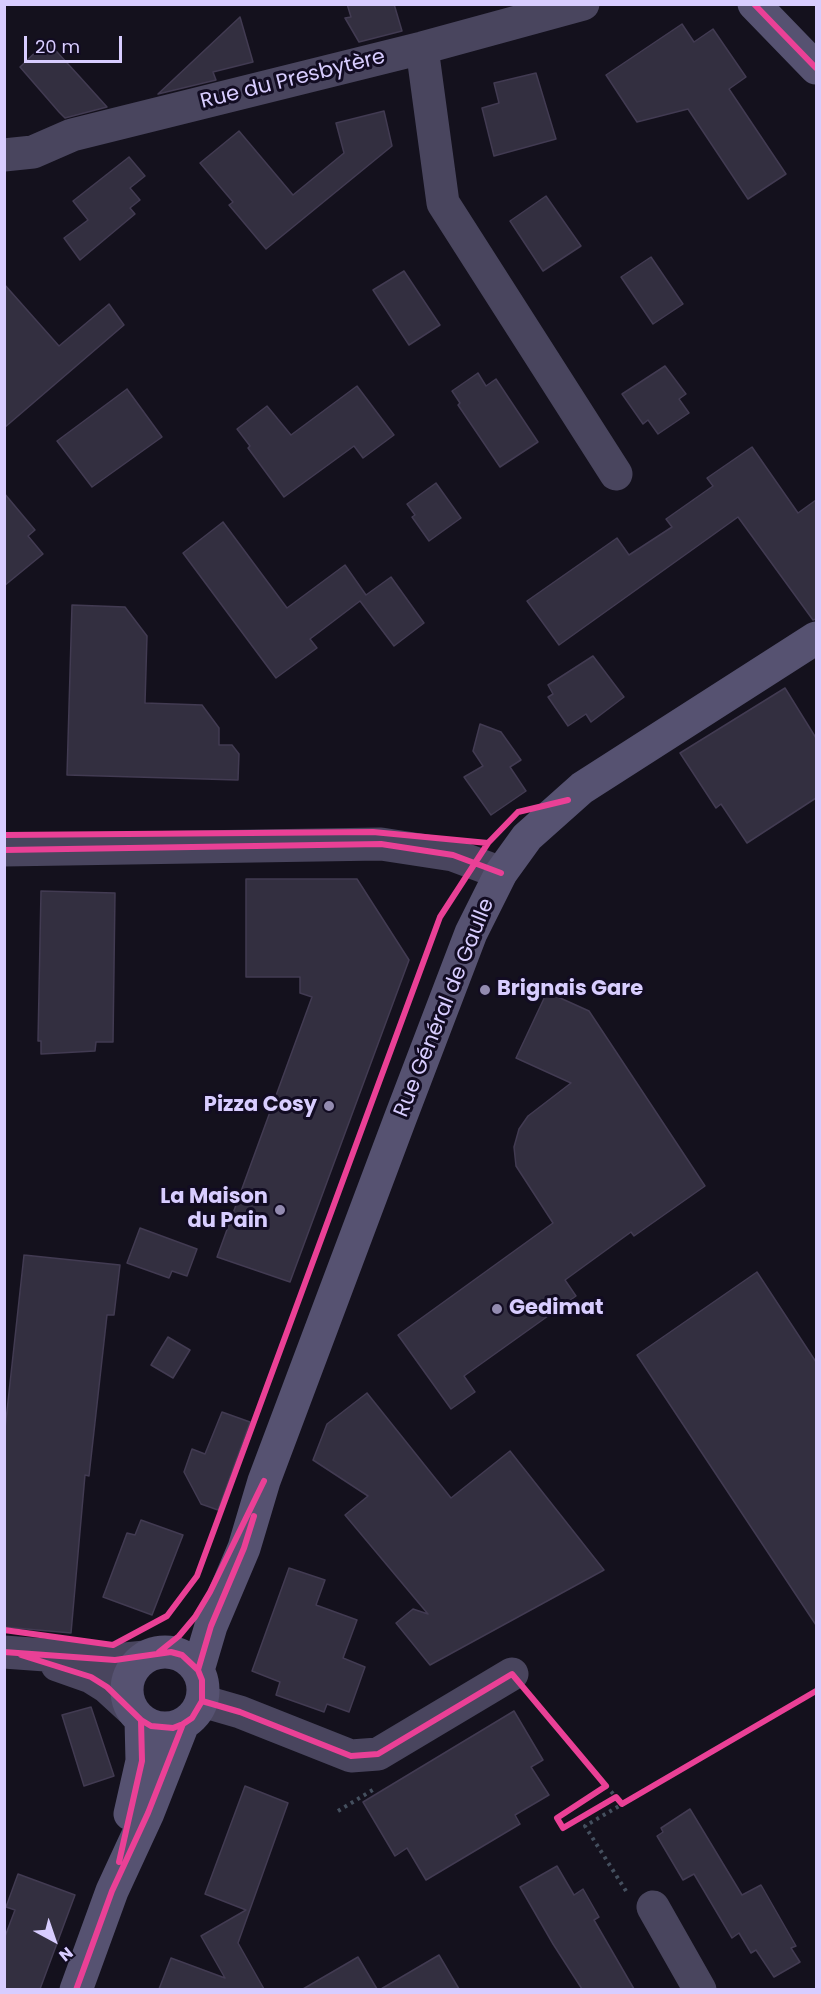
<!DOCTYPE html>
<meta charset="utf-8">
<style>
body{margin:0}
#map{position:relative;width:821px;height:1994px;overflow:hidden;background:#14111d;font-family:Poppins,sans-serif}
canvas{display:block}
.frame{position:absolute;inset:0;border:6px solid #d8cdff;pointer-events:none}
.north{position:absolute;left:24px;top:1910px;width:60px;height:60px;-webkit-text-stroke:4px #120c22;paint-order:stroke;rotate:140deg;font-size:16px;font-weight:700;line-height:24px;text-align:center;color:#d8cdff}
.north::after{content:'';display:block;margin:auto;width:21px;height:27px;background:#d8cdff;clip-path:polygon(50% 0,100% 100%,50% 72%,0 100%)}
.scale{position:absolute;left:24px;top:36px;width:98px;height:27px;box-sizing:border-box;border:3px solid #d8cdff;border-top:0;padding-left:8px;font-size:18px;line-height:21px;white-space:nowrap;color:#d8cdff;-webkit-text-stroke:4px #120c22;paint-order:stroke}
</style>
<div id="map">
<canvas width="821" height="1994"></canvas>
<div class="frame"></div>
<div class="north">N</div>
<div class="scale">20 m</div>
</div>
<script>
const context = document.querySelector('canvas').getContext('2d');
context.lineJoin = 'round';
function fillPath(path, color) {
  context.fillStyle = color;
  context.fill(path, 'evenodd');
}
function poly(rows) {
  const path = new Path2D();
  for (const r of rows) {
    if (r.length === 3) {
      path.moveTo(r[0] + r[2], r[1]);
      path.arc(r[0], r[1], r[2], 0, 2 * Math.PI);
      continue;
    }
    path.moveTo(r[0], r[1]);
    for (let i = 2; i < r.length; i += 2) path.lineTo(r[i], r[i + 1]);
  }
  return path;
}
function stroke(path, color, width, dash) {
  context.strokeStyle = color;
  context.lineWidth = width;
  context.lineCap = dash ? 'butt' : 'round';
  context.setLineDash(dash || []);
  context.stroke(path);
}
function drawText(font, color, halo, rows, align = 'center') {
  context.font = font + ' Poppins,sans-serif';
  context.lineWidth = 6;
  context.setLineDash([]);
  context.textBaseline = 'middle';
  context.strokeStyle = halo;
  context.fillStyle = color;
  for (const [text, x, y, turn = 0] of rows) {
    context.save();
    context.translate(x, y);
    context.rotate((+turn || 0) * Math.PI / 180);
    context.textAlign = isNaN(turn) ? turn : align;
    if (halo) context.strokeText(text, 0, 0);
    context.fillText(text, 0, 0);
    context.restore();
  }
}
const building = poly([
 [347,4,394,4,402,31,359,42,345,18,351,17,347,4],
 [240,17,253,62,213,72,216,80,158,94,240,17],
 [682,24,694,42,713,29,746,77,729,89,786,174,748,199,688,109,637,122,606,75,682,24],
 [47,41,79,76,107,107,65,118,59,112,20,67,47,41],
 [536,73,556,139,494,156,482,108,499,103,494,83,536,73],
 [384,111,392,146,266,249,229,205,233,202,200,163,239,131,293,195,344,153,336,123,384,111],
 [129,157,145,176,130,188,140,200,130,208,135,214,80,260,64,238,88,220,73,201,129,157],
 [546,196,581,246,543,271,510,221,546,196],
 [651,257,683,304,653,324,621,277,651,257],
 [404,271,440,325,409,345,373,290,404,271],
 [4,284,59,346,109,304,124,325,4,428,4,284],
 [665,366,686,394,679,399,689,413,658,434,648,420,643,424,622,394,665,366],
 [478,373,486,386,496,379,538,442,500,467,458,405,460,403,452,391,478,373],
 [357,386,394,435,363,458,354,446,284,497,248,448,250,446,237,429,267,406,291,435,357,386],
 [127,389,162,437,92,487,57,441,127,389],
 [752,447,798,513,816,500,816,619,813,620,738,517,559,645,527,601,617,538,629,555,672,527,666,519,713,486,707,478,752,447],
 [436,483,461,518,429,541,412,517,415,515,407,504,436,483],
 [4,493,35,530,28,536,43,554,4,586,4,493],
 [223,522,287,608,345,565,366,595,391,577,424,623,394,646,360,601,310,639,317,648,276,678,183,553,223,522],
 [72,605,125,607,147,636,145,703,202,705,219,728,219,745,232,745,239,754,238,780,67,775,72,605],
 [593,656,624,697,591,722,586,714,568,726,548,697,553,694,548,685,593,656],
 [785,688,816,738,816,798,747,843,721,804,716,808,680,753,785,688],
 [480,724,501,732,521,760,510,767,526,791,491,815,464,777,483,766,473,751,480,724],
 [246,879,357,879,409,960,290,1282,217,1257,312,997,300,993,300,977,246,977,246,879],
 [41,891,115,893,113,1042,96,1042,95,1051,41,1054,41,1041,38,1041,41,891],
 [547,992,589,1011,705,1186,634,1236,631,1232,565,1280,576,1296,464,1376,475,1392,451,1409,398,1335,553,1223,516,1166,514,1147,519,1129,528,1116,571,1083,516,1058,547,992],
 [140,1228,197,1249,187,1276,172,1271,169,1278,127,1263,140,1228],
 [24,1255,120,1265,114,1315,107,1315,89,1476,85,1475,71,1633,4,1627,4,1438,24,1255],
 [757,1272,816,1362,816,1625,637,1355,757,1272],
 [168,1337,190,1350,173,1378,151,1365,168,1337],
 [367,1393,451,1498,510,1451,604,1570,430,1665,396,1623,413,1609,428,1614,345,1515,368,1496,313,1460,327,1424,367,1393],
 [222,1412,250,1422,218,1510,201,1504,184,1472,192,1449,205,1454,222,1412],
 [141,1520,183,1535,152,1615,103,1597,127,1533,135,1535,141,1520],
 [289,1568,325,1580,316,1605,357,1620,343,1658,365,1667,349,1712,327,1704,324,1712,276,1695,280,1682,252,1671,289,1568],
 [91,1707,114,1776,84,1786,62,1715,91,1707],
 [514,1711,543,1760,531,1767,549,1795,515,1815,520,1824,426,1880,407,1848,395,1856,363,1802,514,1711],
 [245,1786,288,1803,238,1943,264,1989,159,1989,171,1958,225,1978,201,1936,246,1910,205,1894,245,1786],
 [690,1809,742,1895,761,1885,796,1946,791,1948,800,1962,774,1977,756,1950,751,1953,739,1933,732,1938,694,1874,683,1880,657,1836,663,1832,661,1828,690,1809],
 [557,1866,574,1895,583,1889,599,1917,594,1920,634,1989,582,1989,553,1944,520,1887,557,1866],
 [18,1874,75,1895,40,1989,4,1989,4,1939,15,1910,6,1907,18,1874],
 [439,1955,459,1989,381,1989,439,1955],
 [358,1957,377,1989,303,1989,358,1957]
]);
fillPath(building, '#332f40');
stroke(building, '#423b52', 1.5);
stroke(poly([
 [532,1697,606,1786,557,1818,563,1828,616,1797,622,1804],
 [606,1786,616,1797],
 [338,1811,376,1788],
 [626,1891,585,1826,816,1691]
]), '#444f5e', 4, [3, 4.5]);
stroke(poly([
 [422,48,443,203,616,474],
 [4,155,33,152,72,135,422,48,583,4],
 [4,850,381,844,453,855,501,873],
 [202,1701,240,1712,351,1756,378,1754,512,1674],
 [653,1907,700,1990]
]), '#49455e', 33);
stroke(poly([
 [4,1652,115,1660,145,1657],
 [57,1665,91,1677,107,1687,131,1709]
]), '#49455e', 33);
stroke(poly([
 [754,4,816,68],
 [165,1690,38],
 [198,1670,211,1626,244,1548,264,1481,400,1119,471,933,501,873,527,837,582,788,816,638],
 [130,1814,142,1761,141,1720],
 [76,1990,112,1891,148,1813,183,1724]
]), '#565271', 33);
stroke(poly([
 [754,4,816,68],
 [4,835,373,832,488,843],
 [4,850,381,844,453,855,501,873],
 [4,1630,113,1645,167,1616,197,1576,440,917,488,843,518,812,568,800],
 [4,1652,115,1660,171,1652,182,1655,198,1670,202,1680,202,1701,192,1718,183,1724,173,1728,151,1726,141,1720,107,1687,91,1677,21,1655],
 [159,1652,179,1636,195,1617,210,1592,264,1481],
 [198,1670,211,1626,244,1548,254,1516],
 [202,1701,240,1712,351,1756,378,1754,512,1674,606,1786,557,1818,563,1828,616,1797,622,1804,816,1691],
 [119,1862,142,1761,141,1720],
 [76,1990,112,1891,148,1813,183,1724]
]), '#ea4096', 6);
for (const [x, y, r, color] of [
 [485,990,6,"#938bb0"],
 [329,1106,6,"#938bb0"],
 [280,1210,6,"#938bb0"],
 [497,1309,6,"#938bb0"]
]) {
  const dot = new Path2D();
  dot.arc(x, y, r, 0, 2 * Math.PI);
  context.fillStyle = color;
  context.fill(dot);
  stroke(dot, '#120c22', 2);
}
drawText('21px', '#d8cdff', '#120c22', [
 ["Rue du Presbytère",293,80,-14],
 ["Rue Général de Gaulle",445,1008,-68]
]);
drawText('bold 21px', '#d8cdff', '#120c22', [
 ["Brignais Gare",497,990],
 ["Pizza Cosy",317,1106,"right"],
 ["La Maison",268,1198,"right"],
 ["du Pain",268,1222,"right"],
 ["Gedimat",509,1309]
], 'left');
</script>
